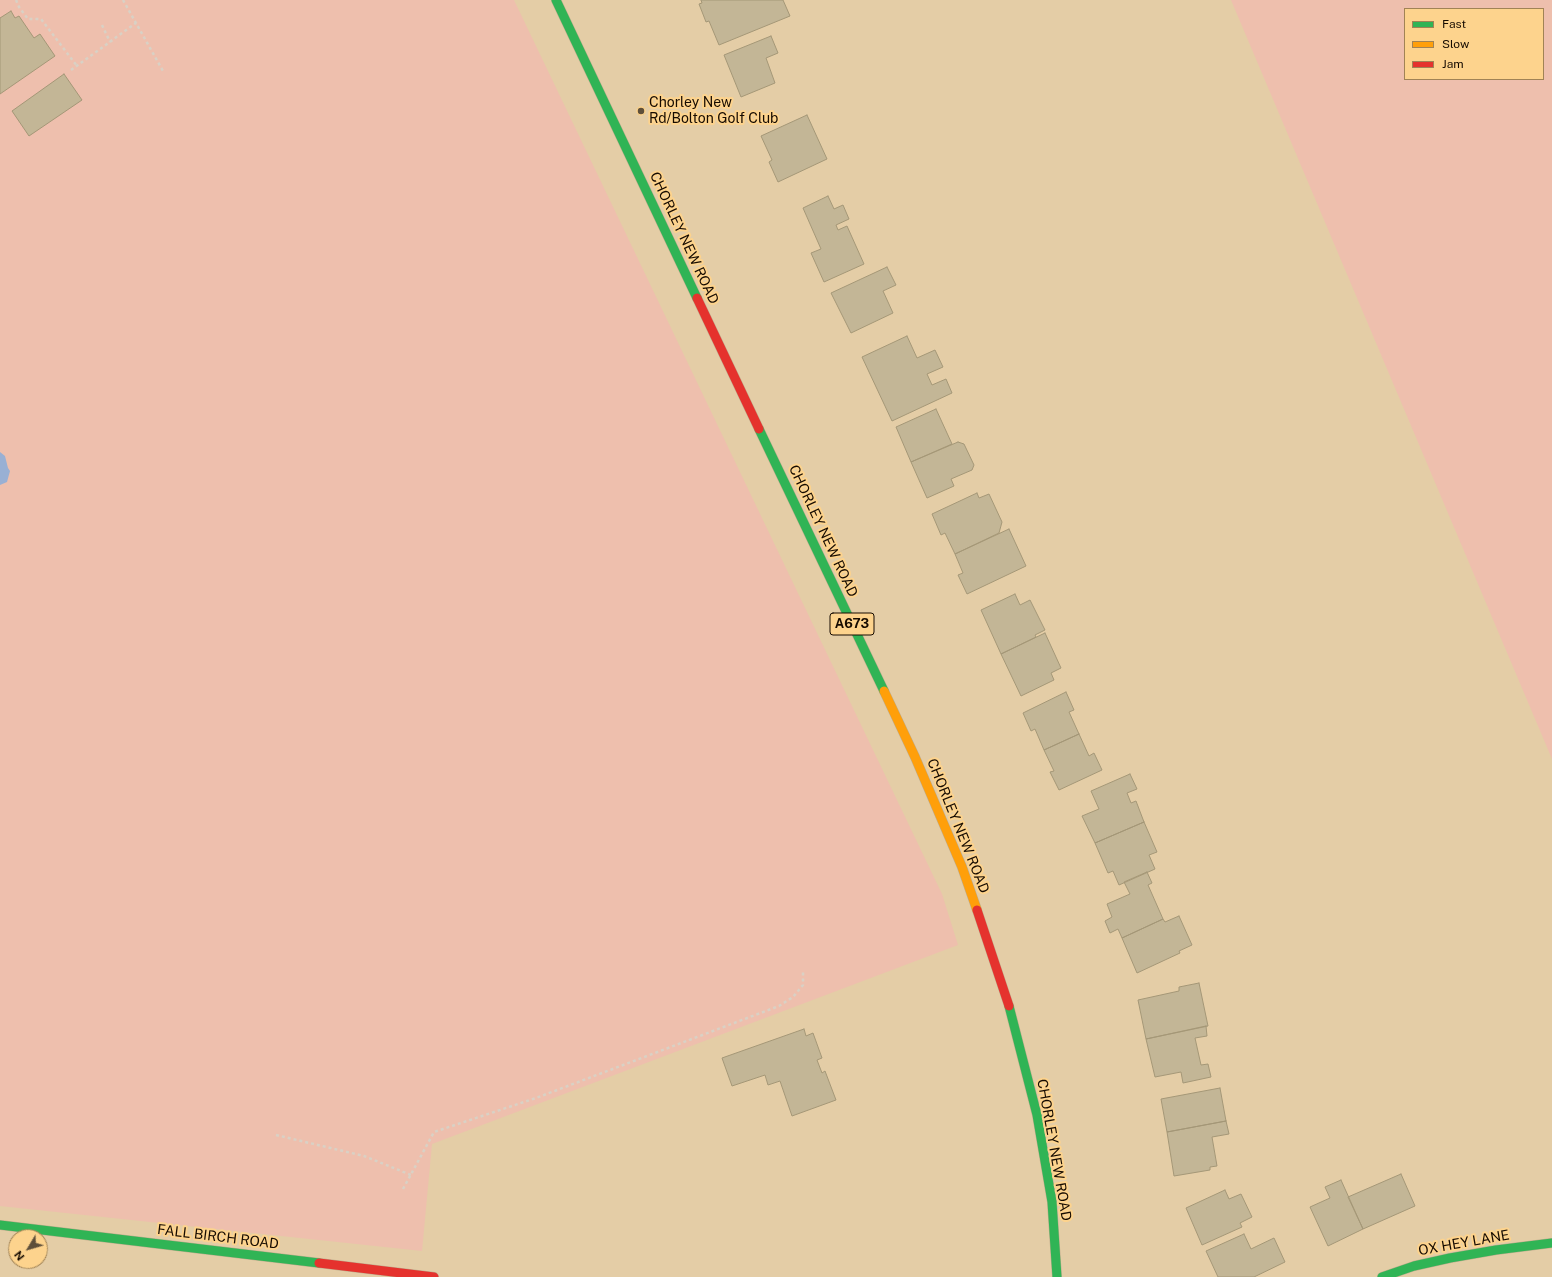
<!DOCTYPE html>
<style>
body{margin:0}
#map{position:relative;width:1552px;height:1277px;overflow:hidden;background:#e4cda6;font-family:"Public Sans",sans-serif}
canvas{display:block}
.legend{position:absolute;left:1404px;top:8px;width:140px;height:72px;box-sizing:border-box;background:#fdd38d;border:1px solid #a18355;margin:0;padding:5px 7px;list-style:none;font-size:12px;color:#160b00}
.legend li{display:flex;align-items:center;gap:8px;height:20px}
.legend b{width:20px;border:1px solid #a18355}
.north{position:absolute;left:8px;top:1229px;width:40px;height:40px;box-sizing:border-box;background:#fdd38d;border:1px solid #a18355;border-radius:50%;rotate:232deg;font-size:11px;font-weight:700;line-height:16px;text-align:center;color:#160b00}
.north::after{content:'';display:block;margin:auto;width:14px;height:18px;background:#5e4f3a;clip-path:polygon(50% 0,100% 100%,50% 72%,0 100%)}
</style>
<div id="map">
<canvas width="1552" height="1277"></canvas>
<ul class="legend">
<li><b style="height:5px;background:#30b455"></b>Fast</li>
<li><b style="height:5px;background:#ff9f0a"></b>Slow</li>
<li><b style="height:5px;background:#e5322d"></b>Jam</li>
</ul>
<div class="north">N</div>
</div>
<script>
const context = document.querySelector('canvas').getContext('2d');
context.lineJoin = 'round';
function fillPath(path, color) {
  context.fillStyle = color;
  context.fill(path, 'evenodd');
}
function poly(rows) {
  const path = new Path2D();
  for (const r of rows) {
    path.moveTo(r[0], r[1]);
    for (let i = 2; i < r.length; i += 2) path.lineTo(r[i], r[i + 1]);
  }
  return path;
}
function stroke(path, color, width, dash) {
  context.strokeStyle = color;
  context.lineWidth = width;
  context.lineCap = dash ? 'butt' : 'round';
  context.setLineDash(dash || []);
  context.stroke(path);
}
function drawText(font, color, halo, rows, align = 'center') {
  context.font = font + ' "Public Sans",sans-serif';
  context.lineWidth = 4;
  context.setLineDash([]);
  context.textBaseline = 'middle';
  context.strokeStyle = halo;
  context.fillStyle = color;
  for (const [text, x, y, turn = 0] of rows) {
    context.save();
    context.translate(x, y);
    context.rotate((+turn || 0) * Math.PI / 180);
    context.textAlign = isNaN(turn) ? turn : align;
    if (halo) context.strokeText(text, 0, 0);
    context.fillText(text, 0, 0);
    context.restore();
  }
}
fillPath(poly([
 [0,0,514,0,942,894,958,945,432,1144,422,1251,0,1206],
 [1231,0,1552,0,1552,759],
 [1405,9,1543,9,1543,79,1405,79]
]), '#eebfad');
fillPath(poly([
 [0,452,5,456,8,468,10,471,7,482,0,485]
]), '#99b0d4');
const building = poly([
 [701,0,783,0,790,16,719,45,709,21,706,22,699,4,702,3,701,0],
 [11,11,15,18,19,16,34,38,40,34,55,56,0,94,0,18,11,11],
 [771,36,778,53,766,58,775,83,741,97,724,55,771,36],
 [64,74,82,100,29,136,12,111,64,74],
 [807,115,827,159,778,182,769,162,772,160,761,136,807,115],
 [828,196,834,209,843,205,849,219,836,225,838,230,847,226,864,264,824,282,811,253,821,249,803,208,828,196],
 [887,267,896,285,883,291,893,313,851,333,831,293,887,267],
 [907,336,917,358,935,350,943,367,927,374,932,385,946,379,952,393,892,421,862,357,907,336],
 [936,409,952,444,911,462,896,427,936,409],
 [958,442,964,444,974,465,972,470,951,479,954,486,927,498,911,462,958,442],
 [977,493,979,498,989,494,1002,522,999,533,955,554,945,533,941,535,932,514,977,493],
 [1009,529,1026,566,967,594,958,575,963,573,955,554,1009,529],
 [1015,594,1020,605,1030,600,1045,630,1035,635,1036,637,1001,654,981,610,1015,594],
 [1045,633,1061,668,1051,673,1054,680,1021,696,1001,654,1045,633],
 [1066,692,1074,710,1069,712,1079,734,1044,750,1035,729,1031,731,1023,713,1066,692],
 [1079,734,1089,756,1094,753,1102,770,1059,790,1050,772,1054,771,1044,750,1079,734],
 [1130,774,1137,789,1127,793,1131,803,1136,801,1144,822,1095,843,1082,816,1099,809,1091,791,1130,774],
 [1144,822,1157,852,1149,855,1155,869,1119,885,1113,871,1108,873,1095,843,1144,822],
 [1147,872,1152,883,1148,885,1163,919,1122,938,1118,929,1110,933,1105,921,1112,917,1107,904,1130,894,1124,882,1147,872],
 [1179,916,1192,945,1179,951,1180,953,1137,973,1122,938,1163,919,1165,922,1179,916],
 [1199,983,1208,1026,1146,1039,1138,1000,1179,991,1179,987,1199,983],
 [1206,1026,1207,1036,1195,1038,1201,1065,1208,1064,1211,1077,1183,1083,1181,1072,1155,1077,1146,1039,1206,1026],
 [804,1029,806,1036,813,1033,822,1058,817,1060,822,1073,825,1071,836,1100,792,1116,780,1081,768,1085,765,1075,732,1086,722,1058,804,1029],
 [1220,1088,1226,1121,1167,1132,1161,1099,1220,1088],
 [1226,1121,1229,1134,1212,1137,1217,1166,1210,1167,1210,1170,1174,1176,1167,1132,1226,1121],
 [1401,1174,1415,1206,1363,1229,1348,1197,1401,1174],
 [1341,1180,1363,1229,1328,1246,1310,1207,1330,1198,1325,1187,1341,1180],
 [1225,1190,1229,1199,1241,1194,1252,1217,1240,1223,1242,1227,1202,1245,1186,1208,1225,1190],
 [1244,1234,1251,1249,1274,1238,1285,1262,1254,1277,1218,1277,1206,1251,1244,1234]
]);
fillPath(building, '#c3b696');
stroke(building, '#a49777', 1);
const fast = poly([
 [556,0,697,298],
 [759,429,884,691],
 [1009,1006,1037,1115,1052,1202,1057,1277],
 [0,1225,319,1263],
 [1382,1277,1414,1266,1450,1258,1496,1250,1552,1243]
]);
const slow = poly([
 [884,691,915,757,962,867,977,910]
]);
const jam = poly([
 [697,298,759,429],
 [977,910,1009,1006],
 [319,1263,434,1277]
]);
stroke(fast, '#beac8d', 10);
stroke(slow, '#beac8d', 10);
stroke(jam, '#beac8d', 10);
stroke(poly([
 [16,0,19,7,28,19,41,19,77,66],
 [123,0,163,71],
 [102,25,110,42],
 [71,70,136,23],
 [276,1135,364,1156,411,1175],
 [403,1189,434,1132,536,1098,779,1006,793,997,803,985,803,971]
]), '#d9d1c5', 2.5, [3, 3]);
stroke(fast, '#30b455', 9);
stroke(slow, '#ff9f0a', 9);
stroke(jam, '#e5322d', 9);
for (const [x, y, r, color] of [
 [641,111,4,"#5e4f3a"]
]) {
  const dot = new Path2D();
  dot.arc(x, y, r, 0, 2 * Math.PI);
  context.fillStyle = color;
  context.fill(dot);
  stroke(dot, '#fdd38d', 1.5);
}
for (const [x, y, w] of [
 [852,624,44]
]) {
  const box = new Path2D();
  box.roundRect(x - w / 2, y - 11, w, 22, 3);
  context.fillStyle = '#fdd38d';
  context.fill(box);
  stroke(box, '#160b00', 1);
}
drawText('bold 13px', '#160b00', null, [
 ["A673",852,624]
]);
drawText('14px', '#160b00', '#fdd38d', [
 ["Chorley New",649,103],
 ["Rd/Bolton Golf Club",649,119]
], 'left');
drawText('14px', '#160b00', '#fdd38d', [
 ["CHORLEY NEW ROAD",684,238,65],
 ["CHORLEY NEW ROAD",823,531,65],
 ["CHORLEY NEW ROAD",958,826,68],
 ["CHORLEY NEW ROAD",1054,1150,80],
 ["FALL BIRCH ROAD",218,1237,7],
 ["OX HEY LANE",1464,1243,-10]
]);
</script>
